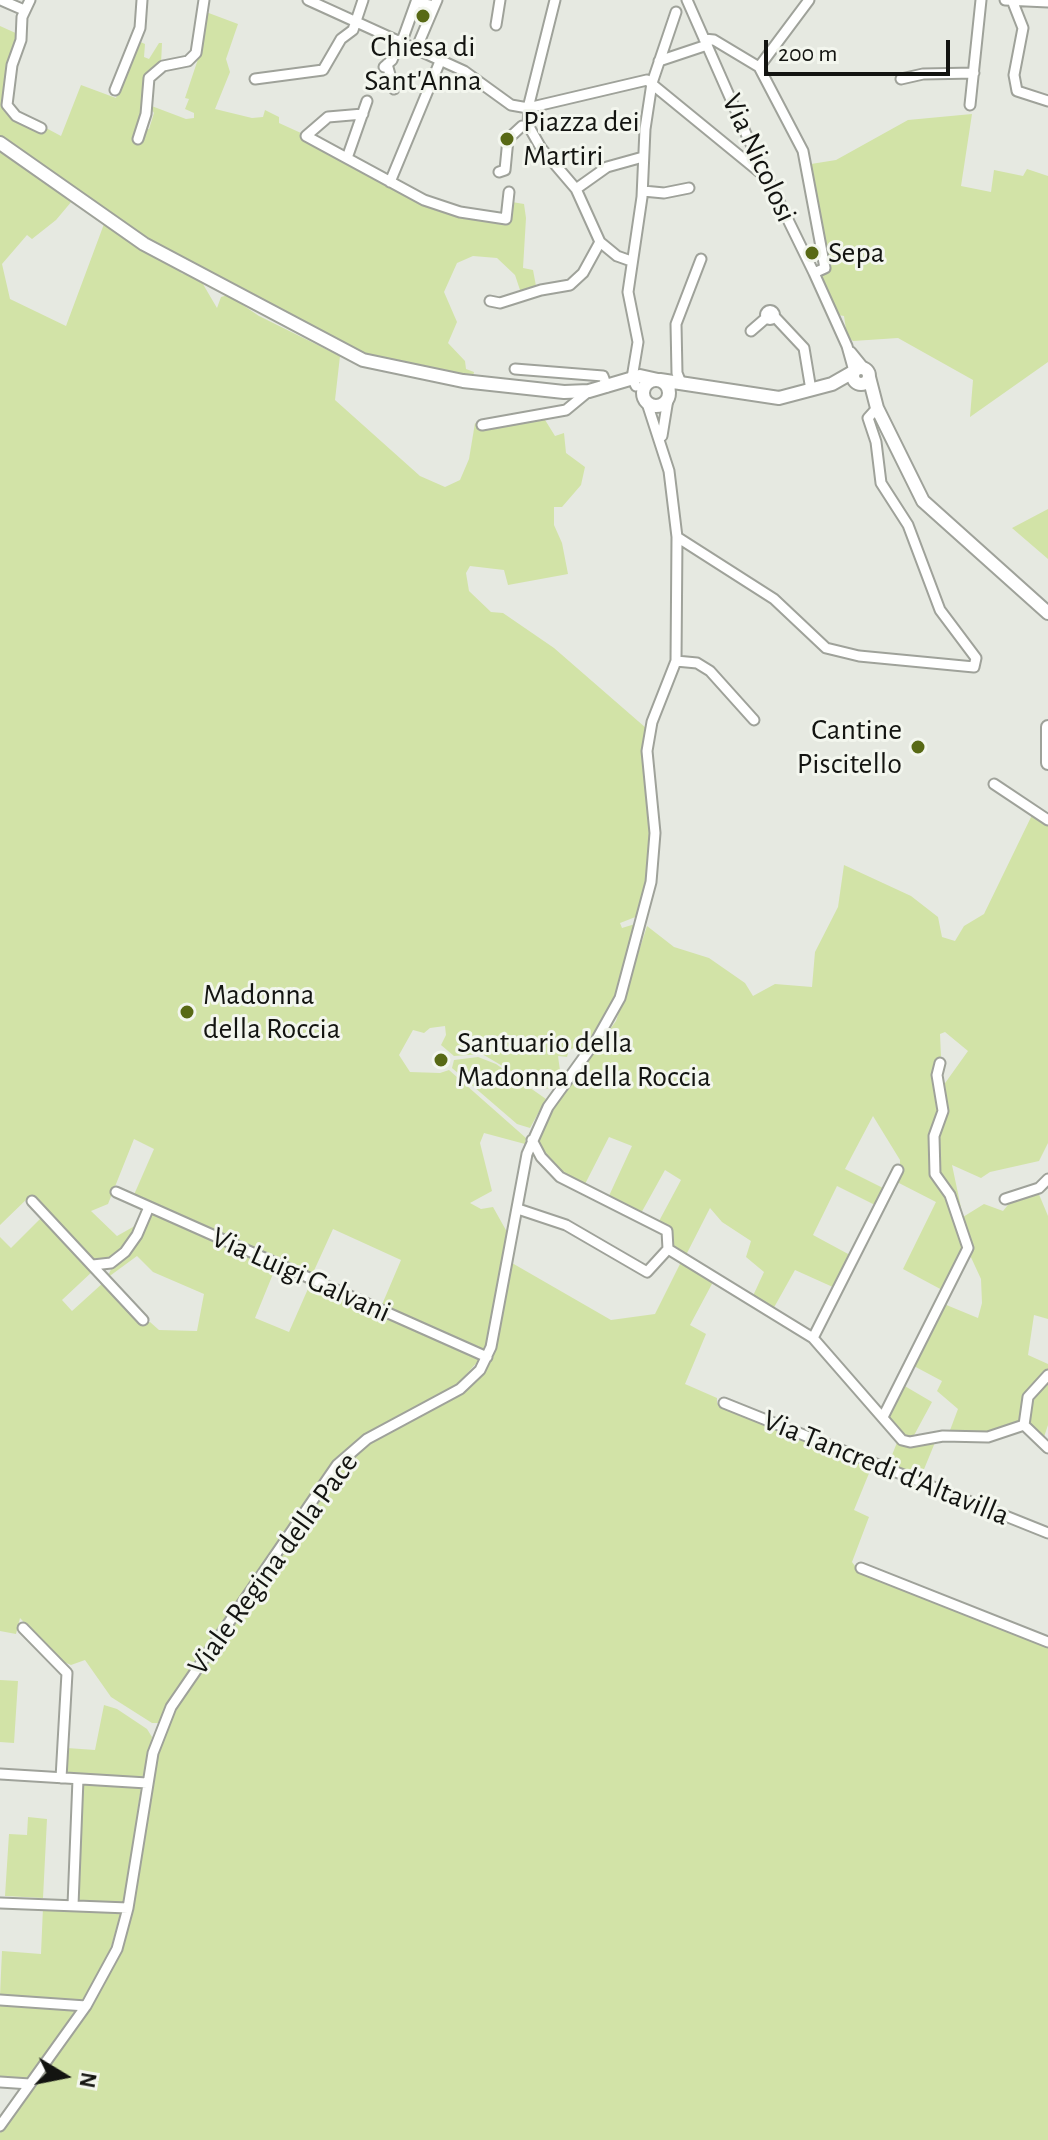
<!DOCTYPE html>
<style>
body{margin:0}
#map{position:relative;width:1048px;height:2140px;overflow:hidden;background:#e6e9e1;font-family:"Alegreya Sans",sans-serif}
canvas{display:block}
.north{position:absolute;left:24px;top:2036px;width:80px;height:80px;-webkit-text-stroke:6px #f3f6ee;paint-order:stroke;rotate:100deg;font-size:22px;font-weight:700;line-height:32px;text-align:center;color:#131411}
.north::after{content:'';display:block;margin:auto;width:28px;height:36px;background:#131411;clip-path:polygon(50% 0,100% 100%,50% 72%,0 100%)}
.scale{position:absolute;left:764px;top:40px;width:186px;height:36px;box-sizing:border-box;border:4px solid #131411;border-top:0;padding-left:10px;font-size:24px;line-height:28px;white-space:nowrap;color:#131411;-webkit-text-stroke:6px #f3f6ee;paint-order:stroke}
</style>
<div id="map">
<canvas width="1048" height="2140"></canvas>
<div class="north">N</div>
<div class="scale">200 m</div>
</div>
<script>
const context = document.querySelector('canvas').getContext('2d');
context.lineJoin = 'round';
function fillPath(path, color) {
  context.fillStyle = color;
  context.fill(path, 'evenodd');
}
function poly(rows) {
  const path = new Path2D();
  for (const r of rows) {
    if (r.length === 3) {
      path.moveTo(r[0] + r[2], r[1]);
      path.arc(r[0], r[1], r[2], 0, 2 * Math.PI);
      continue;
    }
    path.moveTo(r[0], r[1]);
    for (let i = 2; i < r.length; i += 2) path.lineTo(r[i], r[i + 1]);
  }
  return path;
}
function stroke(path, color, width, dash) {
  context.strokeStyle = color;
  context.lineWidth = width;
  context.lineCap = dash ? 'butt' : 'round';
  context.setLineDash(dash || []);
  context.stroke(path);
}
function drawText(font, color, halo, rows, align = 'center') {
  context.font = font + ' "Alegreya Sans",sans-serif';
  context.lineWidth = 6;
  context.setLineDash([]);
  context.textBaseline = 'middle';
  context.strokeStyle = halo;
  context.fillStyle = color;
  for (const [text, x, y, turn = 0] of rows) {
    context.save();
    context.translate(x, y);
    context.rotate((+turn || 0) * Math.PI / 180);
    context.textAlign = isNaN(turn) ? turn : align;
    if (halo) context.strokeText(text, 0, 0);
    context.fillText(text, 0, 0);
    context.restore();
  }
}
fillPath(poly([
 [206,12,238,24,226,59,230,72,215,109,252,118,263,117,265,110,279,117,279,123,301,133,300,138,422,203,459,217,510,224,512,202,524,204,526,218,523,268,533,270,536,286,521,293,515,275,497,258,473,256,457,263,444,292,457,322,448,343,465,361,466,369,474,372,473,377,409,368,357,352,152,243,0,137,0,26,20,35,3,110,10,118,36,132,43,134,46,128,61,136,81,85,116,98,134,39,145,44,144,57,149,59,159,43,162,43,161,64,145,79,143,115,134,142,140,140,144,129,149,129,154,113,149,105,186,119,194,118,194,113,185,109,189,99,185,98,201,50],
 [972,114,961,186,991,192,994,170,1023,176,1027,169,1048,176,1048,362,970,417,973,380,898,338,853,341,847,336,844,316,838,315,818,274,827,268,815,214,811,164,836,160,908,120],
 [0,149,72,201,56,220,32,239,27,235,2,264,10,299,66,326,104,224,139,248,179,268,181,273,200,279,217,308,221,297,228,295,259,316,340,356,335,400,420,476,445,487,460,480,469,459,475,423,481,428,542,415,555,436,564,433,566,453,585,467,581,485,562,507,554,507,554,525,562,543,568,574,508,585,504,570,470,566,466,573,469,591,491,612,503,613,554,648,646,728,641,754,650,830,649,861,638,916,620,923,622,928,635,924,620,981,610,1007,582,1054,574,1048,569,1050,567,1057,558,1056,561,1078,553,1089,540,1088,482,1054,454,1056,441,1045,446,1035,445,1026,430,1028,424,1033,413,1030,399,1055,410,1072,440,1073,449,1070,526,1138,525,1144,484,1133,480,1143,492,1191,470,1203,481,1209,493,1207,507,1232,486,1349,481,1352,381,1307,401,1260,333,1229,312,1275,133,1197,154,1149,134,1139,108,1204,91,1211,117,1236,140,1223,129,1244,111,1260,93,1262,31,1195,0,1225],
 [1048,509,1048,559,1012,528],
 [1033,813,1048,823,1048,1143,1039,1161,990,1172,981,1178,952,1165,963,1217,984,1204,1003,1211,1012,1200,1038,1192,1048,1216,1048,1319,1034,1315,1028,1355,1048,1364,1048,1373,1026,1396,1020,1423,995,1435,949,1433,958,1409,937,1391,942,1381,912,1365,944,1304,978,1318,982,1303,981,1279,969,1253,969,1243,955,1202,936,1174,935,1137,945,1109,943,1086,968,1051,945,1032,940,1034,941,1056,934,1068,942,1103,931,1140,933,1175,952,1204,967,1246,944,1291,903,1269,936,1202,895,1181,900,1171,900,1160,873,1116,845,1169,885,1189,877,1206,837,1186,813,1235,850,1255,835,1288,795,1270,772,1311,752,1298,764,1272,746,1257,751,1241,722,1222,710,1208,685,1257,672,1247,672,1233,658,1223,681,1180,665,1170,640,1215,608,1198,632,1146,609,1137,584,1186,554,1168,537,1143,550,1111,616,1021,647,926,674,947,709,958,745,983,753,996,775,984,812,987,815,952,838,907,844,865,911,896,938,917,942,937,955,941,964,926,984,914],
 [478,1057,496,1064,546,1099,530,1128,517,1124,452,1068,454,1060],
 [156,1212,273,1264,275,1269,255,1318,289,1332,311,1282,480,1359,454,1388,362,1437,341,1454,172,1697,158,1723,152,1723,111,1697,85,1660,71,1665,61,1661,20,1618,16,1634,0,1631,0,1237,11,1248,43,1216,94,1270,62,1300,72,1311,104,1282,142,1324,150,1322,159,1330,197,1331,204,1294,153,1272,137,1256,107,1278,113,1265,149,1215],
 [681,1262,713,1282,690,1325,706,1334,685,1384,717,1398,717,1403,726,1408,872,1466,854,1510,869,1517,852,1562,861,1574,1048,1648,1048,2140,0,2140,0,2133,83,2019,121,1950,151,1783,160,1743,173,1710,331,1480,369,1443,453,1398,479,1377,494,1351,512,1263,611,1320,655,1314],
 [1048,1379,1048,1425,1043,1440,1028,1423,1029,1400],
 [903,1385,932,1402,912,1439,903,1436,887,1417],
 [898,1440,936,1440,920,1479,888,1465],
 [0,1680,18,1681,14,1743,0,1742],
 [104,1705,117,1709,147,1729,152,1737,144,1775,139,1779,65,1775,67,1748,95,1750],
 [80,1783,141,1787,124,1906,76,1903],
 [28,1817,47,1819,43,1898,5,1896,9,1834,27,1835],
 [43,1907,122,1910,106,1963,84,2002,0,1996,2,1951,41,1954],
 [0,2004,79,2009,27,2081,0,2079]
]), '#d2e3a7');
const minor = poly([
 [1,0,24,10],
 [30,0,22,17,21,40,12,65,7,105,16,116,41,128],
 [308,0,464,71,511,105,528,108,647,80,768,179],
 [555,0,529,104,528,125,541,148,576,189,600,242,617,256,631,261],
 [687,0,747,136,814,273,847,346,854,371],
 [1005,0,1048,2],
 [1012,0,1023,28,1014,75,1017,91,1048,101],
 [496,25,500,0],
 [704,39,714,40,759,67,809,0],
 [402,41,416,2,434,6],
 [417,47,437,0],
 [659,61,707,45],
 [387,64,394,89],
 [384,67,392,60,400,40],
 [759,67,803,151,825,268,814,273],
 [255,79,323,70,341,39,353,30,363,0],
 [901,79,923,74,974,73],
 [115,90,140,28,142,0],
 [970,105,981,0],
 [363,114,328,117,306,136,424,200,460,212,506,219,509,192],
 [138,139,146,114,149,78,163,66,188,61,196,53,204,0],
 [347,158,367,101],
 [499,172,505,170,508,139,522,126],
 [390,182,441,59],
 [576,189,607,167,643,157],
 [643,191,664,193,689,188],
 [490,301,500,303,541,290,570,285,583,273,600,242],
 [770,315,4.5],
 [774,316,804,348,811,390],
 [751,331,766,318],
 [851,352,864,368],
 [515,369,603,376,607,387],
 [681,383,677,373,676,324,701,259],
 [636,386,632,378,638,342,628,292,642,197,645,129,652,83,676,12],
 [482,425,566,410,589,391],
 [662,436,668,399],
 [677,537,774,599,826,648,859,656,974,667,976,658,940,610,908,525,881,483,876,442,868,418,877,408],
 [676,661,697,663,710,671,754,720],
 [994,784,1048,820],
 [532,1140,541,1157,560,1177,667,1231,668,1249],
 [116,1192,487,1357],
 [1005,1199,1039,1188,1048,1179],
 [32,1201,143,1320],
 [518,1209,566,1225,647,1272,668,1249],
 [668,1249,813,1338,902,1440,910,1442,943,1436,988,1437,1024,1425,1048,1448],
 [93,1265,111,1263,125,1252,137,1235,149,1207],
 [813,1338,898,1170],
 [724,1403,1048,1533],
 [883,1417,968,1248,950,1195,935,1174,934,1136,943,1111,937,1075,940,1063],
 [1024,1425,1028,1397,1048,1375],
 [861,1568,1048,1642],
 [23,1628,67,1673,61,1778],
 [0,1774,147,1783],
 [0,1903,128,1908],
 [73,1905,78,1779],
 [0,2000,86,2006],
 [0,2082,30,2084],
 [0,2126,86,2006,117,1949,128,1908,153,1753,171,1707,337,1465,367,1439,460,1389,480,1370,491,1347,527,1154,548,1107,597,1039,620,998,651,882,655,833,647,751,652,722,676,661,677,537,669,471,647,403]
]);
const major = poly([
 [0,143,144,244,363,360,463,381,564,392,589,391,640,376,658,380],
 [861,376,8],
 [869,377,877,408,923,501,1048,613],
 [660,380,779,398,832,384,853,372],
 [656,393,13],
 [1048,727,1048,763]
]);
stroke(minor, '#9fa29a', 13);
stroke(major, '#9fa29a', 16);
stroke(minor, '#fff', 9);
stroke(major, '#fff', 12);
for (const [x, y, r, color] of [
 [423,16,8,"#586915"],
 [507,139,8,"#586915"],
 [812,253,8,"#586915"],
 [918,747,8,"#586915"],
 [187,1012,8,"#586915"],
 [441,1060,8,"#586915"]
]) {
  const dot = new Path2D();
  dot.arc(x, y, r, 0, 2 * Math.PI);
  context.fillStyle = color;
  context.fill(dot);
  stroke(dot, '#f3f6ee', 3);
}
drawText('30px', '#131411', '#f3f6ee', [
 ["Chiesa di",423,47,"center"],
 ["Sant'Anna",423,81,"center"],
 ["Piazza dei",523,122],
 ["Martiri",523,156],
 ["Sepa",828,253],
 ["Cantine",902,730,"right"],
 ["Piscitello",902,764,"right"],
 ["Madonna",203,995],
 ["della Roccia",203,1029],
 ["Santuario della",457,1043],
 ["Madonna della Roccia",457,1077]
], 'left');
drawText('30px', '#131411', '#f3f6ee', [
 ["Via Nicolosi",759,158,65],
 ["Via Luigi Galvani",301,1275,24],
 ["Via Tancredi d'Altavilla",886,1468,22],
 ["Viale Regina della Pace",273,1564,-54]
]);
</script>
